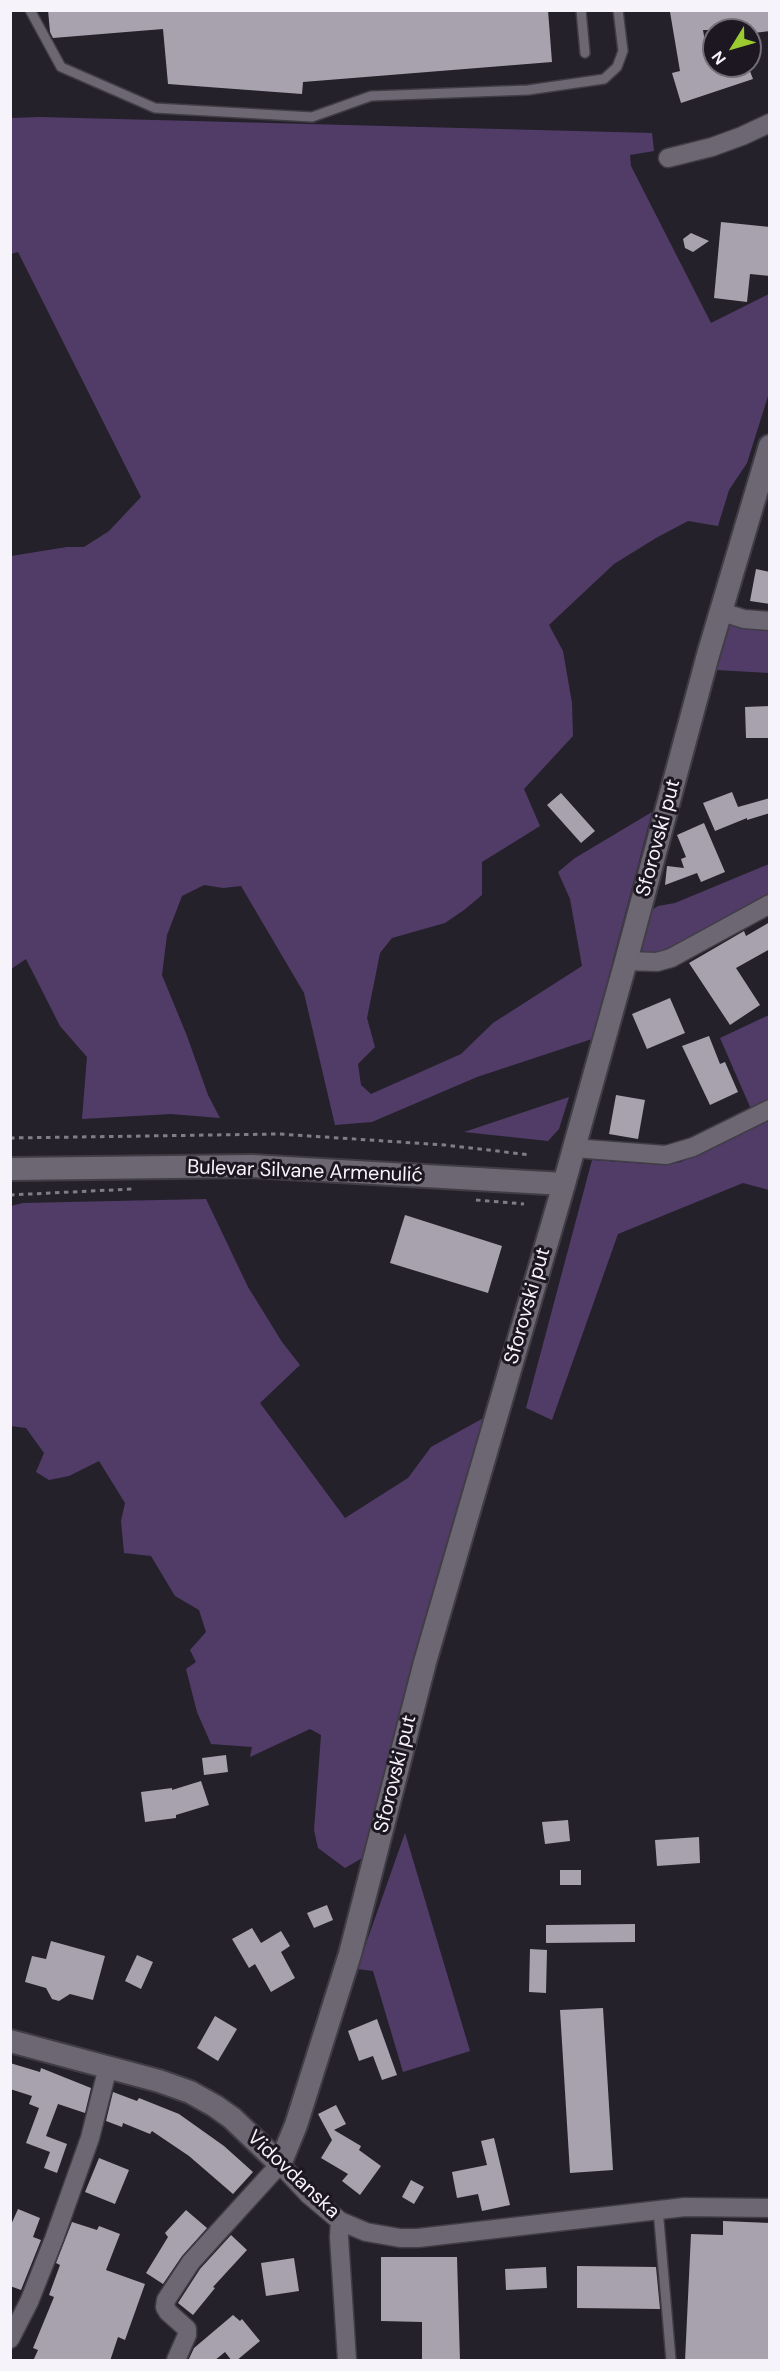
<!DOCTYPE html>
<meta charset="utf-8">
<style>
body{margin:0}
#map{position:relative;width:780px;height:2371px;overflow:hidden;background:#25212b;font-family:"DM Sans",sans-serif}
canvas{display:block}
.frame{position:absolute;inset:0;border:12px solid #f6f3fa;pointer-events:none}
.north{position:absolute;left:702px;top:18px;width:60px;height:60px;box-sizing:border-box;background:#1c1721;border:2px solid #736f78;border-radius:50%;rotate:233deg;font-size:16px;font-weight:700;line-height:24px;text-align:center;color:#f6f3fa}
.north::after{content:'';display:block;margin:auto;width:21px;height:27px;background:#9cca31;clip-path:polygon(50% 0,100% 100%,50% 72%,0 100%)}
</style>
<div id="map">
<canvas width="780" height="2371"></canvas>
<div class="frame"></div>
<div class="north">N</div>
</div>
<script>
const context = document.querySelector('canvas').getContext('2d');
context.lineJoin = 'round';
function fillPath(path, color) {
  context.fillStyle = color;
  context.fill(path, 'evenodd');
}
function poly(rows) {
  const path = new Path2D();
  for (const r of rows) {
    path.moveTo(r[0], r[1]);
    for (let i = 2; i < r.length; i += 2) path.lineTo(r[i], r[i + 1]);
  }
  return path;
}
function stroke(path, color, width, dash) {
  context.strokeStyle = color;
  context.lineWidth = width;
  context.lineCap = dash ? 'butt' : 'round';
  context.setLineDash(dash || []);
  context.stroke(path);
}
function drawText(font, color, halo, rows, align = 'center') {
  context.font = font + ' "DM Sans",sans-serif';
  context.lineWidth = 6;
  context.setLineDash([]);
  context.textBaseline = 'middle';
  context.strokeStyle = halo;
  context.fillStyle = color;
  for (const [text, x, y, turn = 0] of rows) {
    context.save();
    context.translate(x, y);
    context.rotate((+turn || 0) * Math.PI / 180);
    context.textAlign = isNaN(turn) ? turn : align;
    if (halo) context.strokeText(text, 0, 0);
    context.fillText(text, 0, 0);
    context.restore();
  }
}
fillPath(poly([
 [40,117,652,133,654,151,630,155,631,166,711,323,769,294,769,393,747,463,729,490,718,526,688,521,656,538,614,564,549,625,563,651,572,703,573,736,524,789,540,826,482,862,482,895,464,910,445,923,392,938,380,953,367,1018,375,1047,358,1064,361,1085,371,1094,461,1054,493,1023,582,966,570,899,558,872,575,858,652,812,592,1039,477,1077,372,1122,335,1125,304,993,241,886,223,888,204,885,182,896,167,935,162,975,187,1036,208,1095,220,1118,171,1114,82,1119,87,1057,60,1026,26,959,11,969,11,556,67,547,84,547,109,531,141,497,18,252,11,254,11,118],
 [727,624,769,629,769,673,716,670],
 [769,864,769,898,661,956,643,952,641,948,652,910,658,906,675,903],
 [769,1015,769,1101,751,1109,720,1038],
 [569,1097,559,1129,548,1141,464,1132],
 [769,1115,769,1190,743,1183,618,1234,552,1420,526,1408,592,1160,665,1165,681,1162],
 [206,1199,248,1287,282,1342,300,1365,260,1403,345,1518,408,1478,431,1447,489,1415,364,1857,345,1868,318,1848,314,1830,321,1735,310,1729,250,1757,252,1747,211,1744,197,1712,186,1669,196,1662,190,1650,206,1632,199,1610,175,1596,151,1556,124,1553,121,1521,125,1503,99,1461,69,1476,49,1480,36,1472,44,1453,26,1428,11,1426,11,1206,23,1203],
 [405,1833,470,2051,403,2072,373,1971,357,1969]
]), '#513c68');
fillPath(poly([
 [48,10,548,10,552,62,303,82,302,94,168,84,163,29,53,38,50,32],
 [680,10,770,10,770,31,754,33,753,30,703,30,709,66,748,66,753,79,681,103,672,73,680,71,670,12],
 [721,222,770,227,770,276,750,274,747,302,714,298],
 [691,233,709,241,693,252,685,248,683,239],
 [756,569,770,572,770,604,750,601],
 [770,706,770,738,746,738,745,707],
 [732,792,738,807,770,798,770,813,747,820,747,818,715,831,703,803],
 [561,793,595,831,581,843,547,805],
 [704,823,725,872,701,882,697,873,665,885,667,866,684,868,681,859,686,857,677,835],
 [770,922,770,949,736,968,760,1005,730,1025,689,963,744,931,746,936],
 [670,998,685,1033,647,1049,632,1014],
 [709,1036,720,1064,725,1062,738,1092,710,1105,682,1046],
 [616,1095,645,1100,638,1139,609,1134],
 [405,1215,502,1246,488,1293,390,1263],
 [226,1755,228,1772,204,1775,202,1758],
 [201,1781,209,1805,176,1815,176,1818,145,1822,141,1792,172,1788,172,1790],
 [568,1820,570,1841,545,1844,542,1822],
 [699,1837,700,1863,657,1866,655,1840],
 [560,1870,581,1870,581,1885,560,1885],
 [327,1905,333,1920,314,1928,307,1913],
 [635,1924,635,1942,546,1943,546,1925],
 [252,1928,261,1943,281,1931,290,1946,281,1952,295,1978,271,1992,255,1964,249,1968,232,1939],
 [51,1941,105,1956,93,2000,70,1994,59,2001,52,1999,46,1988,25,1982,32,1956,46,1959],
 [530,1949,547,1950,546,1993,529,1992],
 [137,1955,153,1962,141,1989,125,1981],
 [603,2008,613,2170,570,2173,560,2010],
 [215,2016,237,2029,218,2061,197,2048],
 [377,2019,397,2075,382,2080,373,2056,359,2061,348,2031],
 [10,2063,40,2072,41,2068,91,2088,85,2113,58,2104,46,2136,67,2144,57,2173,44,2168,50,2152,26,2143,39,2108,29,2104,32,2096,10,2089],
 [113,2092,137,2101,139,2098,179,2114,224,2146,253,2172,233,2194,189,2156,152,2131,150,2134,123,2123,122,2127,106,2121],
 [336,2105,346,2124,334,2130,361,2146,359,2150,381,2166,360,2195,342,2181,348,2174,321,2158,332,2140,318,2114],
 [494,2138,510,2205,482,2211,478,2194,457,2198,452,2172,487,2165,481,2141],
 [99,2158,129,2170,115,2204,85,2192],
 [411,2180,424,2187,414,2204,402,2197],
 [18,2209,40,2218,33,2237,41,2240,21,2290,10,2286,10,2227],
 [186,2210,207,2228,182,2256,163,2284,146,2273,168,2237,165,2233],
 [723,2221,770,2223,770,2361,685,2361,691,2234,723,2235],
 [72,2222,97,2230,99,2226,120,2234,106,2270,145,2284,125,2340,118,2337,110,2361,33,2361,38,2350,33,2348,54,2297,49,2295,60,2265,56,2263],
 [231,2235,247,2250,213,2287,215,2288,193,2315,178,2303,200,2269],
 [381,2257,457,2257,460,2361,422,2361,422,2322,381,2321],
 [294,2258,299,2291,266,2296,261,2263],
 [577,2266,656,2267,660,2309,577,2308],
 [546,2267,547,2288,506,2290,505,2269],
 [233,2315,240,2321,242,2319,260,2341,236,2361,232,2361,225,2352,214,2361,188,2361,194,2348]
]), '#a7a2ae');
const service = poly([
 [30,10,61,67,155,108,312,117,371,96,528,90,604,79,617,67,623,51,618,10],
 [581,10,585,53],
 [658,2209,671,2360]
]);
const minor = poly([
 [668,158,712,147,742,136,770,123],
 [722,612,744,619,770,621],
 [626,961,657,962,671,958,770,904],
 [573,1148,666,1155,693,1147,770,1109],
 [340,2221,339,2237,347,2360],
 [10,2339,29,2302,54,2239,90,2138,108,2067],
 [176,2360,187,2335,187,2329,168,2312,165,2307,166,2300,191,2262,280,2164,309,2195,340,2221,366,2232,400,2238,418,2238,685,2207,770,2208]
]);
const tertiary = poly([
 [10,1169,252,1166,564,1184],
 [10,2041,159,2081,190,2092,215,2106,232,2118,280,2164,296,2125,350,1954,425,1662,564,1184,626,961,708,655,770,446]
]);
stroke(service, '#413d46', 12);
stroke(minor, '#413d46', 21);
stroke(tertiary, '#413d46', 26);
stroke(poly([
 [10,1138,279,1134,445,1145,531,1155],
 [10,1195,132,1189],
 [476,1200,524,1204]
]), '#817d86', 3, [4.5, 4.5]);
stroke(service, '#6c6772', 9);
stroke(minor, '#6c6772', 18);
stroke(tertiary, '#6c6772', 22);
drawText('20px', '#f6f3fa', '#1c1721', [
 ["Sforovski put",659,838,-75],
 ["Bulevar Silvane Armenulić",305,1172,2],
 ["Sforovski put",528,1306,-74],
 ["Sforovski put",396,1774,-76],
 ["Vidovdanska",293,2175,43]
]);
</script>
